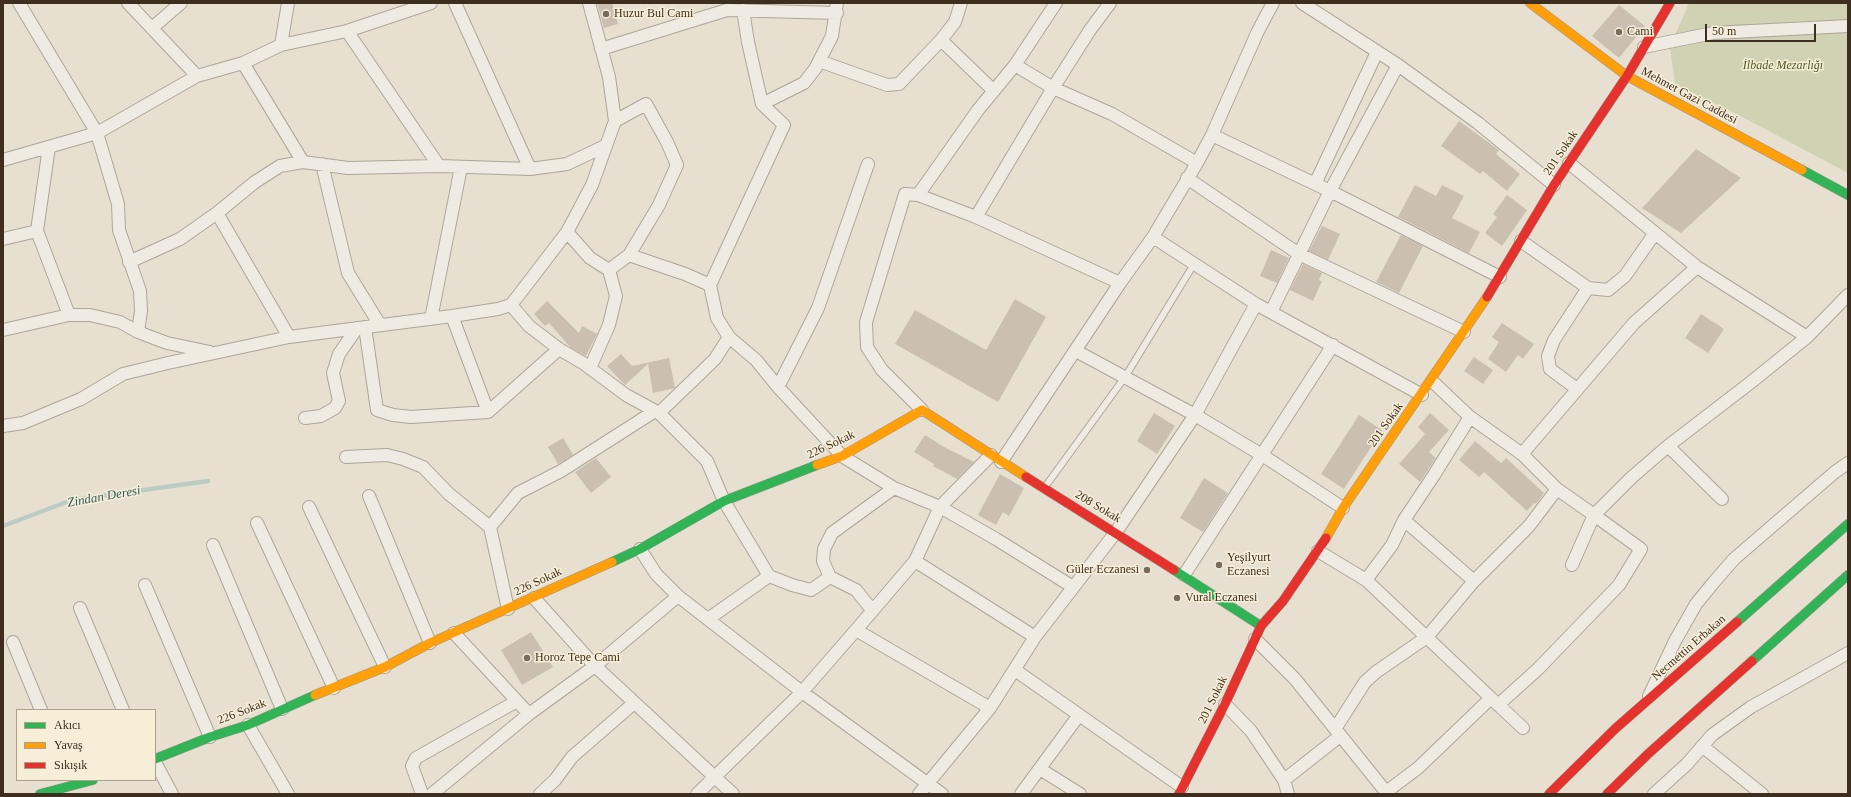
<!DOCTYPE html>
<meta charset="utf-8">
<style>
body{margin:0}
#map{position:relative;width:1851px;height:797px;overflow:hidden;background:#e7e0d1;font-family:Georgia,serif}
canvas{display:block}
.frame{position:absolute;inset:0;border:4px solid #3d2e20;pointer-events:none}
.legend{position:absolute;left:16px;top:709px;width:140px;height:72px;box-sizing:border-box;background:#f7eed8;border:1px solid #ada18e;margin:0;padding:5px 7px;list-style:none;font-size:12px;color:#3d2e20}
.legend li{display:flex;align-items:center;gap:8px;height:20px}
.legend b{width:20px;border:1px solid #ada18e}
.scale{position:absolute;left:1705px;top:24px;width:111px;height:18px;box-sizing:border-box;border:2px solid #3d2e20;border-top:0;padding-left:5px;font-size:12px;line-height:14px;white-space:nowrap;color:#3d2e20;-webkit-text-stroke:3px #f7eed8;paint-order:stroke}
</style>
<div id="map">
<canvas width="1851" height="797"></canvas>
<div class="frame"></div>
<ul class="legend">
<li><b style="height:5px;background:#30b455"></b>Akıcı</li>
<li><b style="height:5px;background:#ff9f0a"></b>Yavaş</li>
<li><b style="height:5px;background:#e5322d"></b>Sıkışık</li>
</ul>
<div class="scale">50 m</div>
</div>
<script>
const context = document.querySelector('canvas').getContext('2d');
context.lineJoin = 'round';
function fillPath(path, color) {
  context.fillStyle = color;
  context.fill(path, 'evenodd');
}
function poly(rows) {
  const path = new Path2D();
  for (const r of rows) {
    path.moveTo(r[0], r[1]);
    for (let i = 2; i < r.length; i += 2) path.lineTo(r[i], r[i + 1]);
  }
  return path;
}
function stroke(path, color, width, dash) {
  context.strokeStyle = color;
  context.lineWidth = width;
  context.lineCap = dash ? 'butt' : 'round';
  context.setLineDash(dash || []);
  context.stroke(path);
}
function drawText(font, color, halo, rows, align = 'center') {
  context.font = font + ' Georgia,serif';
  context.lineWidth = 3;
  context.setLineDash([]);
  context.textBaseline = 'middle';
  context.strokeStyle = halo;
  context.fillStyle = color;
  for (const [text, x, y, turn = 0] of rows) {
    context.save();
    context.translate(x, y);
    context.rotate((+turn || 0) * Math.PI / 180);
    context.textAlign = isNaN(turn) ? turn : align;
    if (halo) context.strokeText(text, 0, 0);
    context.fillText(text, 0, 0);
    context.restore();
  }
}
fillPath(poly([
 [1689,3,1848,3,1848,173,1731,111,1675,84,1670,47]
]), '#d1d1b3');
stroke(poly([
 [3,526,72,500,208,481]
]), '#bcccc2', 4.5);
fillPath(poly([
 [597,3,612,3,618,24,604,28],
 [1619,5,1645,26,1619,58,1592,36],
 [1459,121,1499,150,1496,154,1520,174,1507,191,1483,171,1480,174,1441,146],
 [1696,149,1741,178,1681,233,1642,208],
 [1415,185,1436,196,1442,185,1464,196,1452,218,1480,232,1469,253,1398,217],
 [1507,195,1527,210,1502,246,1485,233,1497,217,1493,214],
 [1322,226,1340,234,1328,260,1309,251],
 [1401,235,1423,246,1399,293,1376,282],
 [1271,250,1289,258,1277,283,1260,276],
 [1303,264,1322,273,1319,280,1322,281,1313,301,1290,290],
 [1015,299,1046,317,998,402,895,344,915,310,986,350],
 [547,301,579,333,582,326,597,334,586,356,571,348,549,323,545,326,534,314],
 [1701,314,1724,329,1708,353,1685,338],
 [1502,323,1534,344,1523,359,1518,355,1506,372,1488,359,1499,342,1492,337],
 [621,354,632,366,669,358,675,388,653,393,648,364,625,385,607,366],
 [1474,357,1493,370,1483,384,1464,371],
 [1154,413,1175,426,1157,454,1137,441],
 [1430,413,1449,430,1429,452,1436,458,1420,482,1399,464,1425,434,1418,427],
 [1359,415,1382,430,1344,489,1321,474],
 [925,435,944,447,974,462,957,479,933,466,934,464,914,452],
 [563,438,573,455,558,464,548,447],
 [1475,441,1501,463,1506,458,1544,493,1536,504,1534,503,1527,511,1484,472,1479,477,1459,460],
 [596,458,611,477,591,493,575,472],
 [1000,474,1024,488,1009,516,1003,512,996,525,978,515],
 [1204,478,1228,493,1203,532,1180,518],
 [531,632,553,667,522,685,501,650]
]), '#cbbfb2');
const lane = poly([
 [1045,487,1125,377,1194,264]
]);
const street = poly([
 [19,3,97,133,118,204,119,230,140,291,141,311,138,332],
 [128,3,197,76],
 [455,3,530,169],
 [1302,3,1398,65,1478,123,1554,185],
 [152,28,181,3],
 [347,31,439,166],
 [941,40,994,91],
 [281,45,288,3],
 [1644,47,1713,33,1848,26],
 [601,49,727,10,837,13],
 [819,61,887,85,899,84,941,40,955,22,961,3],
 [243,63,303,162],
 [1015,65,1053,88,1112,114,1197,163],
 [762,104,804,83,815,69,832,36,837,3],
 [615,121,646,104,667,142,677,165,659,205,629,255],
 [1212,135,1330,191,1500,277],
 [49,147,37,231,69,315],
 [3,160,97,133,197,76,243,63,281,45,347,31,431,3],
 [1569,163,1655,233],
 [322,164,348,273,380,325],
 [1187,178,1299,254,1464,332],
 [1315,184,1377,52],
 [918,195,978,110,1015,65,1056,3],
 [217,213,289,337],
 [976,217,1053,88,1090,30,1110,3],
 [567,232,590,258,609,270,629,255,685,274,710,285,717,318,729,337,756,360,778,387,842,456,894,488,940,507,996,539,1073,587],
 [1153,237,1256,304,1422,395],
 [3,239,37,231],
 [1521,241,1588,288,1608,290,1625,276,1655,233,1697,267],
 [129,262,180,239,217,213,255,182,280,166,303,162,348,168,439,166,530,169,567,164,605,146],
 [710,285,784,125,762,104,748,42,743,10],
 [511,305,529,326,559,349,583,363,626,395,659,413,707,461,724,501,769,576,792,585,811,590,830,577,856,590,872,610],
 [1271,312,1330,191,1398,65],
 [452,316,488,412],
 [431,319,461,167],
 [365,327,377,410,393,415,411,417,488,412,559,349],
 [3,330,69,315,90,315,120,322,138,332,167,343,210,352],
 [1076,351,1195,415,1262,455,1343,508],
 [590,368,609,325,616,296,609,270],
 [1432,381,1470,417,1522,454,1557,489,1594,515,1631,478,1668,446,1750,383,1807,337,1848,295],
 [778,387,818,308,868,164],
 [1577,389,1550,369,1548,356,1554,340,1588,288],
 [922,410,882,370,867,347,866,322,905,194,918,195,976,217,1120,283],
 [659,413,715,359,729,337],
 [305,418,321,416,335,408,339,401,333,373,339,354,357,328],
 [3,426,23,423,81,399,123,374,168,363,289,337,452,316,498,309,511,305,567,232,592,185,615,121,609,77,589,3],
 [1668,446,1722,499],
 [1522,454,1634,323,1697,267,1807,337],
 [346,457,387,455,403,459,423,467,449,494,490,527,508,609],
 [1001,462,1120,283,1153,237,1197,163,1212,135,1258,31,1273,3],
 [369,496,430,643],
 [309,507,385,667],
 [1404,520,1434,475,1470,417],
 [257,523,334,688],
 [490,527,518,493,561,471,655,411],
 [213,545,282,709],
 [640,549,656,574,678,596,802,692,942,794],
 [915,561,1035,637],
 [1184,575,1333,345],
 [830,577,823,561,824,549,832,533,894,488],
 [1366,580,1392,545,1404,520,1474,581,1529,526,1557,489],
 [145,585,210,737],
 [534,598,595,666,733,794],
 [80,608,123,710],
 [708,619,769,576],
 [856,630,990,708],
 [454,633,529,714],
 [1255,639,1295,679,1386,792,1418,768,1491,698,1366,580,1318,551],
 [13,642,41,710],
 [1015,670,1182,787],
 [1649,696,1675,641,1696,604,1714,582,1734,559,1835,472,1848,463],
 [1493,700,1523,728],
 [1225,704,1251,731,1284,780,1288,794],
 [1498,705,1538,669,1619,585,1641,549,1594,515,1572,565],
 [248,725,288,794],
 [1335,729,1365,682,1376,672,1427,637,1474,581],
 [1702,746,1762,794],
 [155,762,172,794],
 [1040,769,1080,794],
 [1284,780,1340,736],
 [422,794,412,766,416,758,517,701],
 [432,794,529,714,595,666,678,596],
 [540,794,555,780,572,757,634,703],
 [697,794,802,692,856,630,915,561,940,507,991,455],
 [919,794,990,708,1035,637,1116,532,1195,415,1256,304],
 [1021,794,1079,715],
 [1654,794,1687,764,1712,735,1751,707,1848,653]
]);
const fast = poly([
 [1802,170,1848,195],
 [612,562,640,549,724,501,817,465],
 [1174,570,1261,626],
 [1737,622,1848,524],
 [1752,661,1848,575],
 [155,759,210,737,248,725,315,695],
 [40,794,93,780]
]);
const slow = poly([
 [1530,3,1627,76,1802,170],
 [817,465,842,456,922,410,1026,477],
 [1326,538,1343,508,1487,297],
 [315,695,385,667,430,643,612,562]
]);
const jam = poly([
 [1487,297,1554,185,1627,76,1670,3],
 [1026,477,1174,570],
 [1179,794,1225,704,1261,626,1283,601,1326,538],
 [1549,794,1616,728,1737,622],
 [1607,794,1648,754,1752,661]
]);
stroke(lane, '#ada599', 8);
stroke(street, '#ada599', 14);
stroke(fast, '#9c958a', 10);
stroke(slow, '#9c958a', 10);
stroke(jam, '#9c958a', 10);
stroke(lane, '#efebe3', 6);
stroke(street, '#efebe3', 12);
stroke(fast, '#30b455', 9);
stroke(slow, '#ff9f0a', 9);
stroke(jam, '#e5322d', 9);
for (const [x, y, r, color] of [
 [606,14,4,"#786c5e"],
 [1619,32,4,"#786c5e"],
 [1219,565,4,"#786c5e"],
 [1147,570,4,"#786c5e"],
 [1177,598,4,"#786c5e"],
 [527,658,4,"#786c5e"]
]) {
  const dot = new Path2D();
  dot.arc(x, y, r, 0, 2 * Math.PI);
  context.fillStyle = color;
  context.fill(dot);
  stroke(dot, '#f7eed8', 1.5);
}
drawText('12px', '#3d2e20', '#f7eed8', [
 ["Huzur Bul Cami",614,14],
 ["Cami",1627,32],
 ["Yeşilyurt",1227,558],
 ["Eczanesi",1227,572],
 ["Güler Eczanesi",1139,570,"right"],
 ["Vural Eczanesi",1185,598],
 ["Horoz Tepe Cami",535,658]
], 'left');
drawText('italic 12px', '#4d5a26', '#f7eed8', [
 ["İlbade Mezarlığı",1783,66]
]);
drawText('12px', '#3d2e20', '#f7eed8', [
 ["Mehmet Gazi Caddesi",1689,96,28],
 ["201 Sokak",1561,153,-56],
 ["201 Sokak",1386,425,-55],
 ["226 Sokak",831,445,-25],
 ["208 Sokak",1098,507,31],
 ["226 Sokak",538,582,-25],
 ["Necmettin Erbakan",1689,648,-41],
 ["201 Sokak",1213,700,-64],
 ["226 Sokak",242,712,-21]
]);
drawText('italic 13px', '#2f5d5a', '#f7eed8', [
 ["Zindan Deresi",104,497,-10]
]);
</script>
